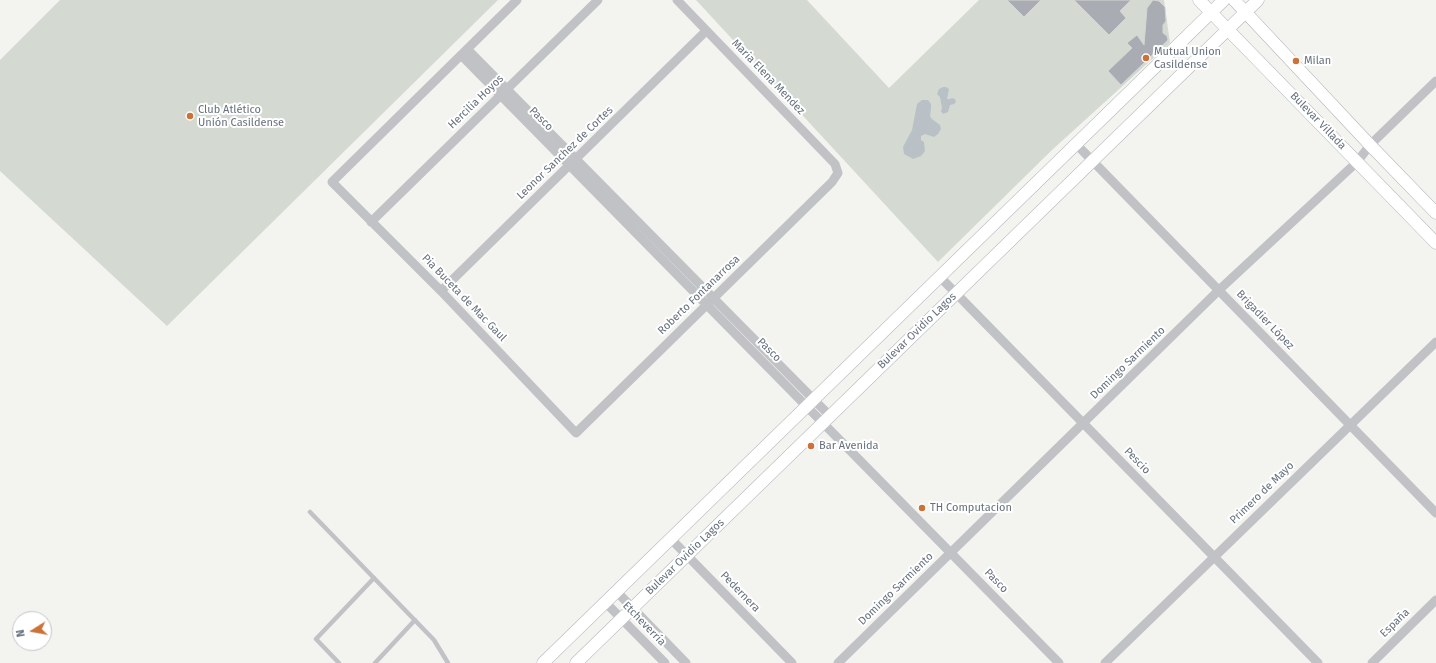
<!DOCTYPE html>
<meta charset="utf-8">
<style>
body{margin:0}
#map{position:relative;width:1436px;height:663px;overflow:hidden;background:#f3f4f0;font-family:"Fira Sans",sans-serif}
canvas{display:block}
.north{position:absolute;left:12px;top:611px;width:40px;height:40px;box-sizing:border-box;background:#fff;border:1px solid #c2c6cb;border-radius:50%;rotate:259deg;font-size:11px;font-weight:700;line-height:16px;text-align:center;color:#66707d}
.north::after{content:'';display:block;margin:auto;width:14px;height:18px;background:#cc7138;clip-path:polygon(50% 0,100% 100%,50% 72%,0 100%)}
</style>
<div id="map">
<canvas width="1436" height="663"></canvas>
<div class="north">N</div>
</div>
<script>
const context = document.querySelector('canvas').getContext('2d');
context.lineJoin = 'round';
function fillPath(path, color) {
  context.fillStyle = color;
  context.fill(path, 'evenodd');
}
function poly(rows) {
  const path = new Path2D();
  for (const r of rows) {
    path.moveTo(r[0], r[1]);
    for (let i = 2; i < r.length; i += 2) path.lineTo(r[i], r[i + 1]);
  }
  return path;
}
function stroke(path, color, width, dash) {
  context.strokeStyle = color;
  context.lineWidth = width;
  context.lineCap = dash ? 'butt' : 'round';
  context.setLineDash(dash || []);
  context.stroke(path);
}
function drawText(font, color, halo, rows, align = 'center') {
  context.font = font + ' "Fira Sans",sans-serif';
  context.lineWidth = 4;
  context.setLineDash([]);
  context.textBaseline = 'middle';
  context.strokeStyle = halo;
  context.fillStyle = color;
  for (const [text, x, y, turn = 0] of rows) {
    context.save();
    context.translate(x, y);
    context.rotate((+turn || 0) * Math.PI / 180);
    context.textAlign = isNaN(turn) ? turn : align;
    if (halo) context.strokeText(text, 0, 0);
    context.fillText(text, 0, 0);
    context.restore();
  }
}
fillPath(poly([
 [60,0,498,0,167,326,0,171,0,60],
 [696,0,807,0,889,88,979,0,1164,0,1170,43,1052,150,938,262]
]), '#d4dad2');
fillPath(poly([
 [943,87,946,87,949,89,947,99,950,99,952,98,955,99,956,102,954,104,950,105,948,112,943,114,941,111,942,108,940,97,937,94,939,89],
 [922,100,928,100,931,104,931,109,930,116,932,119,940,125,941,129,938,134,934,137,925,134,921,136,921,140,924,142,925,151,921,156,913,159,904,154,903,147,912,130,917,104]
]), '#b9c1c6');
const building = poly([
 [1007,0,1041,0,1024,17,1007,0],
 [1074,0,1131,0,1120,11,1126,18,1109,35,1074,0],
 [1153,0,1159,1,1165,7,1166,21,1163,25,1163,33,1167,36,1168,40,1121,85,1108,71,1132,48,1127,43,1137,35,1144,45,1147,8,1153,0]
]);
fillPath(building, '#a9adb3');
stroke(building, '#d5d5d3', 1);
const secondary = poly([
 [1199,0,1436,243],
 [1234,0,1370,145,1436,213],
 [543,663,1224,0],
 [576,663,1258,0]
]);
stroke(secondary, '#b2b5ba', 13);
stroke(poly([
 [310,512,434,640,448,663],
 [339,663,316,639,374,578],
 [375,663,415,620]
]), '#c0c2c5', 4.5);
stroke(poly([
 [517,0,332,182,441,291,576,433,832,182,838,173,835,164,677,0],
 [467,49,830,416],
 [461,55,1059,663],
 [1076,144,1436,513],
 [371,222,598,0],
 [940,277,1318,663],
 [441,291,706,31],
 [671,539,792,663],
 [617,592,686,663],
 [605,602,665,663],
 [838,663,1219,290,1357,162,1370,145,1436,81],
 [1105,663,1436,342],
 [1372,663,1436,600]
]), '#c0c2c5', 9);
stroke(secondary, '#fff', 12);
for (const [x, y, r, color] of [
 [1146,58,4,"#cc7138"],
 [1296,61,4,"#cc7138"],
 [190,116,4,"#cc7138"],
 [811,446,4,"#cc7138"],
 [922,508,4,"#cc7138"]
]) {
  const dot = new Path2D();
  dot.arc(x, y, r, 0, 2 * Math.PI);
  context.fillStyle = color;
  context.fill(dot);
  stroke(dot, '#fff', 1.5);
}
drawText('11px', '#66707d', '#fff', [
 ["Mutual Union",1154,52],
 ["Casildense",1154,65],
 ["Milan",1304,61],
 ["Club Atlético",198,110],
 ["Unión Casildense",198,123],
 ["Bar Avenida",819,446],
 ["TH Computacion",930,508]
], 'left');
drawText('11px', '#66707d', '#fff', [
 ["Maria Elena Mendez",768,77,46],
 ["Hercilia Hoyos",476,102,-44],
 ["Pasco",541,119,45],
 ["Bulevar Villada",1318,121,46],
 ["Leonor Sanchez de Cortes",565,153,-44],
 ["Roberto Fontanarrosa",699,295,-44],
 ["Pia Buceta de Mac Gaul",464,298,46],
 ["Brigadier López",1265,320,46],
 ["Bulevar Ovidio Lagos",917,331,-44],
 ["Pasco",769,350,45],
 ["Domingo Sarmiento",1128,363,-44],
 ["Pescio",1137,461,46],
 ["Primero de Mayo",1262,493,-44],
 ["Bulevar Ovidio Lagos",685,557,-44],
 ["Pasco",996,581,46],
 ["Domingo Sarmiento",896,589,-44],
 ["Pedernera",740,592,46],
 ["España",1395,623,-44],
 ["Etcheverría",644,624,46]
]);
</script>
